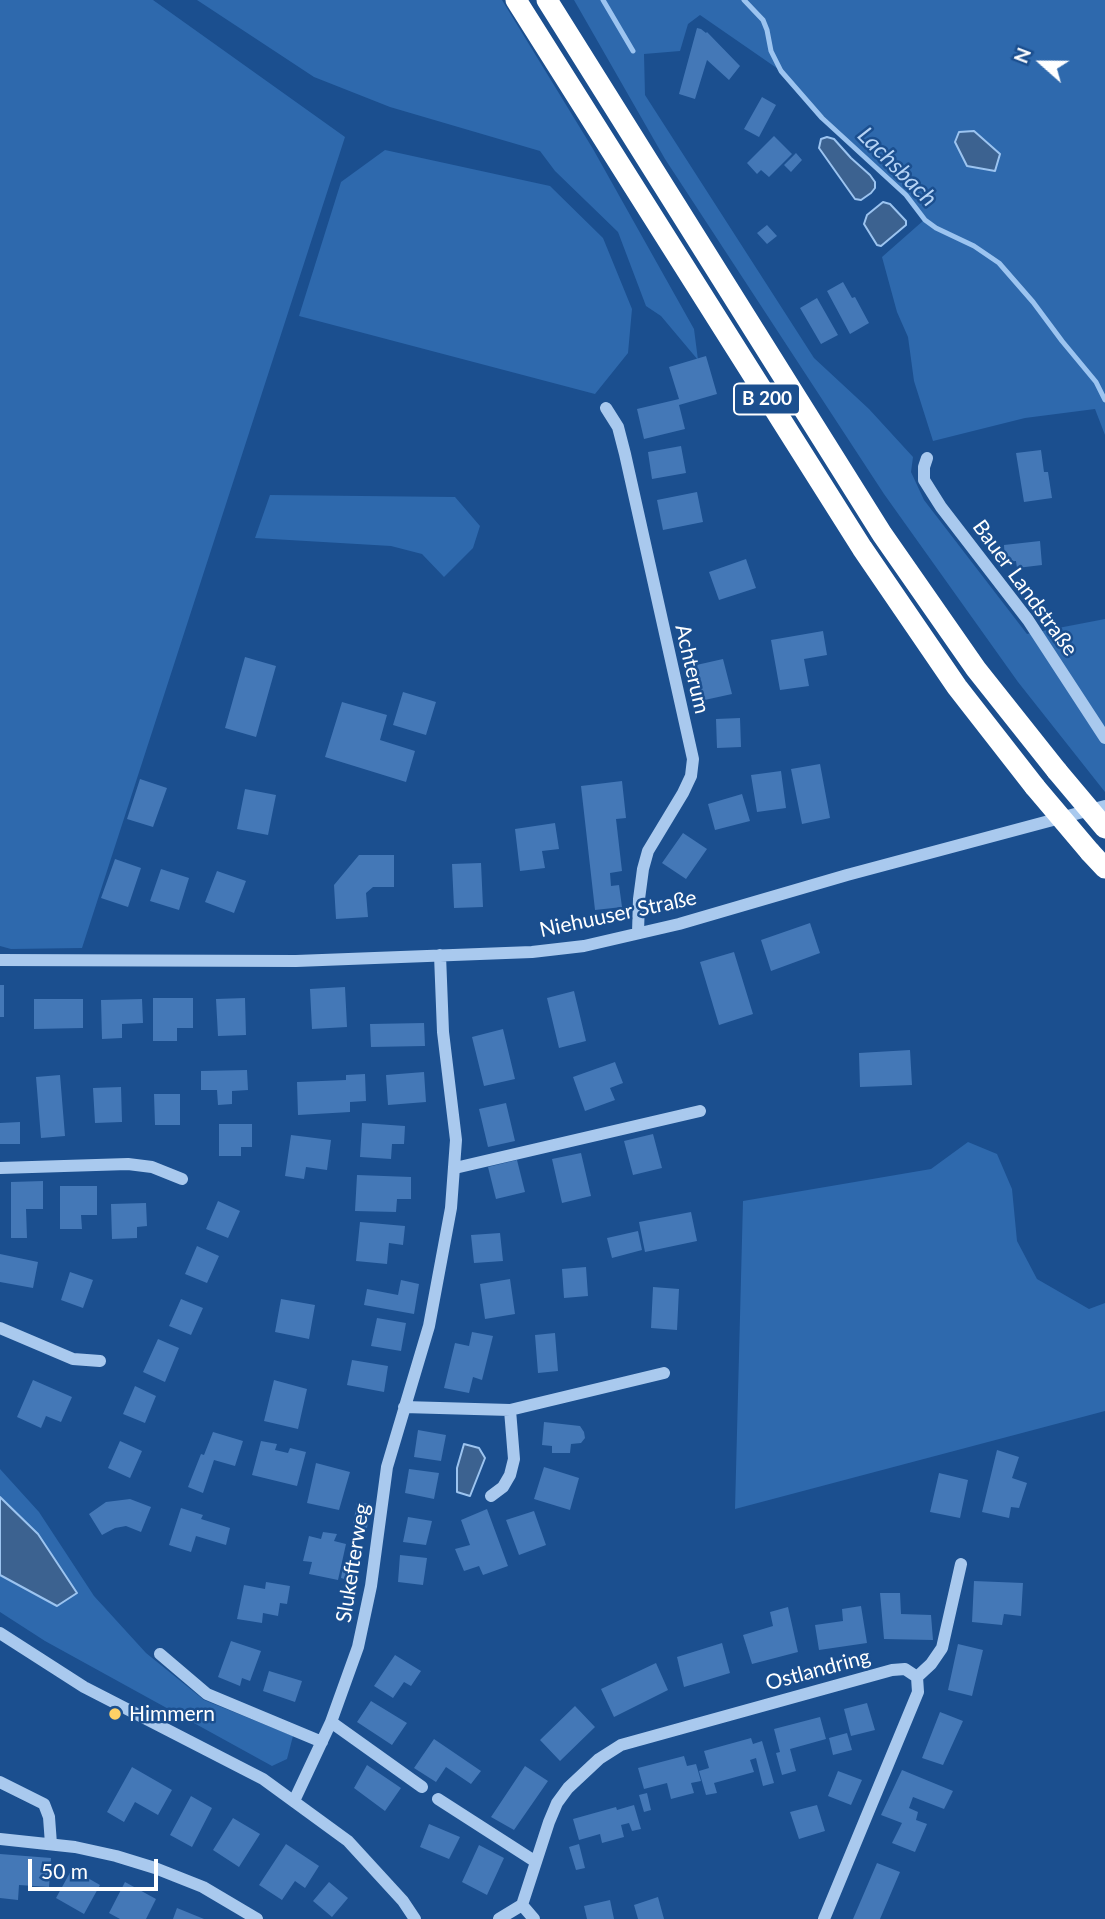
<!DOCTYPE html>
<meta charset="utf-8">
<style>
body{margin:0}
#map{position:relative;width:1105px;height:1919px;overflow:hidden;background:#1b4f8f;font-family:Lato,sans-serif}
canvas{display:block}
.north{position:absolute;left:1007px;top:28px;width:70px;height:70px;-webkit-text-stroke:5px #1b4f8f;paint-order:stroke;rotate:291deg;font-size:19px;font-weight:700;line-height:28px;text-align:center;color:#fff}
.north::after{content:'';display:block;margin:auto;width:24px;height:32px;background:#fff;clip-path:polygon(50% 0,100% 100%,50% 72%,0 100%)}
.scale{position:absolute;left:28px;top:1859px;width:130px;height:32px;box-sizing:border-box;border:4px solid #fff;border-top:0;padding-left:9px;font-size:21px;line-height:24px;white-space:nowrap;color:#fff;-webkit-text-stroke:5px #1b4f8f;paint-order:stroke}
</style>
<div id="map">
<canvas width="1105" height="1919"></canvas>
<div class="north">N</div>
<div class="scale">50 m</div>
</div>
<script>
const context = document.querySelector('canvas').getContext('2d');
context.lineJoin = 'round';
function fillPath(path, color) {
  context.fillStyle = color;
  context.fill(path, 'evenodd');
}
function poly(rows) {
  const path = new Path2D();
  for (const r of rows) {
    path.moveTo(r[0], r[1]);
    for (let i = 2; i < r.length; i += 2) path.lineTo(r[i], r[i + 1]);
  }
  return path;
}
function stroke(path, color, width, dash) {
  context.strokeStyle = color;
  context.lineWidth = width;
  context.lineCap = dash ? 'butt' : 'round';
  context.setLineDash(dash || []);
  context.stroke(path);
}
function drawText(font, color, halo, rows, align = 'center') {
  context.font = font + ' Lato,sans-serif';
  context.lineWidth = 5;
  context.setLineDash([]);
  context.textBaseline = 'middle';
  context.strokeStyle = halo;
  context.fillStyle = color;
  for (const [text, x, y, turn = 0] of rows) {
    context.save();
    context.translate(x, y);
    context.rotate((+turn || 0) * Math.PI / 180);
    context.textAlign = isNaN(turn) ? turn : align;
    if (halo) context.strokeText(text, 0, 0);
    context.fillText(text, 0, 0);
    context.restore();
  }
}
fillPath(poly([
 [0,0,153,0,345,137,82,948,11,949,0,946],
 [197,0,502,0,593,149,694,329,698,360,661,316,646,306,618,232,555,171,540,151,390,107,314,77],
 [574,0,1105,0,1105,435,1095,409,1025,418,933,441,914,381,908,337,897,312,882,257,924,220,906,195,822,118,781,71,700,15,688,24,680,51,644,54,645,95,814,358,869,409,913,457,911,472,924,500,1027,634,1105,619,1105,792,1018,682,884,494,665,159],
 [385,150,550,186,603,238,632,309,628,353,595,394,299,316,341,182],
 [270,495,455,497,480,526,473,548,444,577,422,554,391,546,255,538],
 [968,1142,997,1154,1012,1189,1017,1241,1037,1279,1089,1309,1105,1303,1105,1411,735,1509,743,1201,931,1169],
 [0,1469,39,1512,94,1596,146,1653,204,1700,293,1736,287,1759,272,1766,45,1641,0,1612]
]), '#2e69ad');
const water = poly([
 [974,131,1000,154,995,171,967,166,955,142,959,132,974,131],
 [827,137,834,139,851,158,870,175,875,182,875,188,871,193,861,200,855,199,819,148,821,139,827,137],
 [883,202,890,204,906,221,906,225,881,246,877,245,864,224,867,215,883,202],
 [464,1444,479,1448,485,1458,470,1496,457,1492,457,1468,464,1444],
 [0,1497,38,1534,77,1593,57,1606,0,1575,0,1497]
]);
fillPath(water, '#3c6290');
stroke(water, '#9cc4f0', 2);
stroke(poly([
 [603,0,633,51],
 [744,0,763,20,767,30,771,51,781,71,822,118,906,195,925,220,936,228,974,246,999,263,1033,302,1062,341,1096,382,1105,400]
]), '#9cc4f0', 5);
fillPath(poly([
 [697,28,701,29,706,33,707,32,740,66,729,80,707,60,695,99,679,94],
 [762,97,776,105,759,137,744,129],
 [774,136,792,154,769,177,761,170,757,174,747,163],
 [796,153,802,160,791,172,784,165],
 [767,225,777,236,767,244,757,233],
 [843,282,852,298,855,297,869,323,850,334,827,291],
 [817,298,838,335,821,344,800,308],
 [706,356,717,394,679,405,685,429,644,439,637,409,679,399,669,367],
 [681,446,686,473,652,479,648,452],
 [1041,450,1044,472,1048,472,1052,498,1024,502,1016,453],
 [697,492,703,522,663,530,657,500],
 [1040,541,1042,565,1017,568,1016,561,1005,562,1004,545],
 [746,559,756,588,719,600,709,572],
 [823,631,827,655,804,659,809,686,780,690,771,640],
 [245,657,276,666,256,737,225,728],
 [723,659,732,694,700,701,692,666],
 [403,692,436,702,426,735,393,725],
 [342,702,387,715,380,740,415,751,406,782,325,757],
 [740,718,741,747,717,748,716,719],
 [820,764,830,818,802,824,791,769],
 [781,771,786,808,757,812,751,775],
 [140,779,167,788,153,827,127,819],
 [622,781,626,818,616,819,622,871,610,873,611,886,619,885,622,907,595,910,581,786],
 [245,789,276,795,268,835,237,829],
 [742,794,750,821,715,830,708,804],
 [555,823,559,849,542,851,545,868,520,871,515,829],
 [683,833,707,849,686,879,662,863],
 [359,855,394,855,394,887,373,887,366,893,368,917,336,919,334,885],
 [115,859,141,868,128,907,101,898],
 [481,863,483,907,454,908,452,864],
 [161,869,189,878,179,910,150,901],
 [217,871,246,881,234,913,205,902],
 [810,923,820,953,771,971,761,940],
 [734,952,753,1014,719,1025,700,962],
 [0,985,4,985,4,1017,0,1017],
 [345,987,347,1027,312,1029,310,989],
 [574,991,586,1041,559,1048,547,998],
 [153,998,193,998,193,1028,177,1028,177,1041,153,1041],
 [245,998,246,1035,218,1036,216,999],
 [34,999,83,999,83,1028,34,1029],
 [142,999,143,1023,122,1024,122,1038,102,1039,101,1000],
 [424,1023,425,1046,371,1047,370,1024],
 [503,1029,515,1079,484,1086,472,1037],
 [910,1050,912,1085,860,1087,859,1053],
 [615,1062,623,1083,610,1088,615,1100,585,1111,573,1077],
 [247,1070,248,1090,232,1091,232,1104,218,1105,217,1090,201,1090,201,1071],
 [424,1072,426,1102,388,1105,386,1075],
 [365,1074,366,1101,350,1102,350,1112,298,1115,297,1082,346,1080,346,1075],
 [60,1075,65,1136,41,1138,36,1077],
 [121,1087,122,1122,95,1123,93,1088],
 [154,1094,180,1094,180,1125,155,1125],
 [506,1103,515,1141,488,1147,479,1109],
 [20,1122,20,1144,0,1144,0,1123],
 [362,1123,405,1126,404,1144,392,1144,391,1159,360,1157],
 [219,1124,252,1124,252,1147,241,1147,241,1156,219,1156],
 [653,1134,662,1168,633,1175,624,1141],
 [291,1135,331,1140,327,1170,306,1167,304,1179,285,1176],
 [581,1153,591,1196,562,1203,552,1159],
 [517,1160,525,1192,496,1199,488,1167],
 [357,1175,411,1177,411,1199,397,1199,396,1212,355,1211],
 [43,1181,43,1209,26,1209,27,1238,11,1238,11,1182],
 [60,1186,97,1186,97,1215,81,1215,82,1229,60,1229],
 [218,1201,240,1211,228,1238,206,1229],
 [146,1203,147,1226,137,1227,137,1238,112,1239,111,1204],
 [691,1212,697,1241,645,1252,639,1222],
 [360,1222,405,1226,403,1245,389,1243,387,1264,356,1261],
 [638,1231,642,1250,612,1258,607,1238],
 [500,1233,503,1261,474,1263,471,1235],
 [197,1246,219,1256,207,1283,185,1274],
 [0,1254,38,1262,33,1288,0,1282],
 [586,1267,588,1296,564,1298,562,1269],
 [70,1272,93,1280,83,1308,61,1300],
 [510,1279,515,1314,485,1319,480,1284],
 [401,1280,419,1284,414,1314,364,1305,367,1289,398,1295],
 [653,1287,679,1289,677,1330,651,1328],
 [181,1299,203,1308,191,1335,169,1326],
 [281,1299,315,1305,309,1339,275,1332],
 [377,1318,406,1323,401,1351,371,1346],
 [472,1332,493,1336,482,1380,473,1377,469,1393,444,1388,455,1343,469,1346],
 [555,1333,558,1371,538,1373,535,1335],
 [158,1339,179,1348,165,1382,143,1372],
 [352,1360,388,1366,384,1392,347,1385],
 [33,1380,72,1397,61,1422,46,1416,41,1428,17,1417],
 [274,1380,307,1389,298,1429,264,1421],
 [135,1386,156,1396,145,1423,123,1414],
 [544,1422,580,1426,584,1432,585,1438,581,1443,571,1444,570,1453,552,1453,552,1446,542,1445],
 [418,1430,446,1435,441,1461,414,1457],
 [213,1432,243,1441,235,1466,214,1460,203,1493,188,1487,201,1454,204,1455],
 [120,1441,142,1451,130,1478,108,1468],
 [261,1441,277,1444,275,1450,288,1453,290,1448,306,1452,297,1486,252,1475],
 [997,1450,1019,1457,1012,1478,1027,1483,1019,1508,1011,1507,1009,1518,982,1512],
 [316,1463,350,1472,339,1510,307,1503],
 [544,1467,579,1478,570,1510,534,1499],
 [409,1469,439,1473,434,1499,405,1493],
 [939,1473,968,1480,960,1518,930,1512],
 [130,1499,151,1507,141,1532,126,1526,115,1528,102,1535,89,1514,106,1502],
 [357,1502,371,1504,367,1528,353,1525],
 [181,1508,203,1515,201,1519,230,1528,226,1545,196,1536,191,1552,169,1545],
 [487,1509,508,1566,483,1575,479,1566,464,1571,455,1549,470,1545,461,1520],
 [534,1511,546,1545,519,1555,506,1520],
 [408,1517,432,1521,426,1545,403,1542],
 [323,1532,337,1534,334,1541,346,1544,338,1580,309,1574,312,1562,303,1561,309,1536,321,1539],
 [400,1555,427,1558,423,1585,398,1582],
 [344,1562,356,1565,352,1581,341,1578],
 [974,1581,1023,1583,1021,1616,1004,1614,1002,1625,972,1622],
 [266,1582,290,1586,287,1604,280,1603,278,1616,263,1613,262,1623,237,1619,244,1585,265,1589],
 [880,1593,900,1593,901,1614,931,1615,933,1640,884,1639],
 [861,1606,867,1643,819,1650,815,1625,843,1621,842,1609],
 [788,1607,798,1652,752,1664,743,1635,773,1626,770,1612],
 [231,1641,261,1651,250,1681,242,1678,240,1686,218,1677],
 [722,1643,730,1673,684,1687,677,1657],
 [958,1644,983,1650,972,1696,948,1690],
 [395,1655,421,1671,411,1686,404,1682,393,1698,374,1686],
 [656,1663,668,1690,614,1717,601,1689],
 [269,1671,302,1681,295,1702,263,1691],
 [371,1701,407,1723,392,1745,357,1722],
 [867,1703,875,1730,851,1736,844,1709],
 [575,1706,595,1727,560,1761,540,1740],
 [940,1712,963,1721,943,1765,922,1758],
 [820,1717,826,1739,790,1749,796,1771,782,1775,776,1753,780,1752,774,1729],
 [847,1733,852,1750,833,1755,829,1738],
 [751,1738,753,1744,762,1741,774,1783,763,1786,756,1758,750,1760,754,1772,714,1783,717,1793,706,1795,699,1771,709,1768,704,1751],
 [434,1739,481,1771,471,1784,446,1767,436,1782,414,1768],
 [684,1756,687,1766,696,1764,701,1781,691,1783,694,1793,671,1799,667,1783,644,1789,638,1768],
 [367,1765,401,1788,385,1811,354,1788],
 [525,1766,548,1781,514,1830,491,1817],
 [132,1767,172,1790,158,1815,135,1802,124,1822,107,1812],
 [902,1770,953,1791,944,1809,913,1797,909,1808,918,1812,916,1820,927,1824,915,1852,892,1843,902,1823,881,1815],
 [838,1771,862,1780,851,1805,828,1796],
 [647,1793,651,1810,644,1812,639,1795],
 [191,1796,212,1808,192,1847,170,1835],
 [634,1805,641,1829,632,1831,629,1823,621,1825,624,1837,602,1843,600,1834,579,1840,573,1819,616,1807,617,1810],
 [817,1805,825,1831,799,1839,790,1812],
 [233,1818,260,1834,239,1867,213,1850],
 [429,1824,460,1837,449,1859,420,1847],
 [286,1844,319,1866,305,1888,295,1881,282,1900,259,1885],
 [579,1844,585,1868,576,1870,569,1847],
 [479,1845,504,1858,487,1895,462,1882],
 [0,1854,51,1858,49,1887,19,1885,18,1900,0,1898],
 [877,1863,900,1872,880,1919,853,1919],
 [72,1869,100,1885,84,1914,56,1898],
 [125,1882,156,1899,146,1919,120,1919,109,1913],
 [329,1882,348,1898,332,1917,313,1901],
 [658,1897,664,1919,638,1919,634,1905],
 [610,1900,614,1919,587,1919,584,1906],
 [177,1908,204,1919,173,1919]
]), '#4478b7');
stroke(poly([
 [606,408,618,427,625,454,693,759,691,776,683,793,648,851,643,869,639,899,638,933],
 [927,458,924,467,924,480,941,507,1028,620,1105,738],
 [0,960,296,961,532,952,584,946,679,924,847,875,1105,806],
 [0,1168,128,1164,152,1167,182,1179],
 [455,1168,700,1111],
 [0,1328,73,1359,100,1361],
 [404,1407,510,1410,664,1373],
 [491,1496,503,1487,510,1475,514,1459,510,1410],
 [0,1633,84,1687,263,1779,348,1841,403,1901,415,1919],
 [160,1654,207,1694,322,1742],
 [917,1677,931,1664,942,1648,961,1564],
 [331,1722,422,1787],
 [0,1782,44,1804,49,1817,51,1844],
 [438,1799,536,1862],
 [294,1801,331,1722,358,1647,371,1586,387,1467,429,1326,451,1208,456,1140,443,1032,440,955],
 [0,1839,75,1847,116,1856,155,1868,203,1887,257,1919],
 [499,1919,522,1905],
 [534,1919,522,1905,549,1822,557,1803,568,1788,599,1759,621,1745,892,1670,905,1669,917,1677,918,1692,824,1919]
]), '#a9c9ee', 12);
stroke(poly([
 [516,0,862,548,957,687,1035,787],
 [547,0,882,534,976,669,1057,771],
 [1090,852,1105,868]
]), '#fff', 21);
stroke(poly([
 [1057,771,1105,828],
 [1035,787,1090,852]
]), '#fff', 21);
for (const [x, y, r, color] of [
 [115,1714,7,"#ffd166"]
]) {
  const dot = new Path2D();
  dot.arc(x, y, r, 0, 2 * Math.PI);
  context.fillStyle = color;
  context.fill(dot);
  stroke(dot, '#1b4f8f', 2.5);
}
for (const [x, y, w] of [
 [767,399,66]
]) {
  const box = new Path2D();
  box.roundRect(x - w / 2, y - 15.5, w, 31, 5);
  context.fillStyle = '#1b4f8f';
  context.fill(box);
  stroke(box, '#fff', 2);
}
drawText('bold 19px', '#fff', null, [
 ["B 200",767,399]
]);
drawText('21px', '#fff', '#1b4f8f', [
 ["Bauer Landstraße",1025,588,54],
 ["Achterum",692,669,77],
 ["Niehuuser Straße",618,914,-12],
 ["Slukefterweg",353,1563,-81],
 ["Ostlandring",818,1670,-15]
]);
drawText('21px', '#fff', '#1b4f8f', [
 ["Himmern",129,1714]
], 'left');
drawText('italic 23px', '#b5d3f5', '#1b4f8f', [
 ["Lachsbach",897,167,45]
]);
</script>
